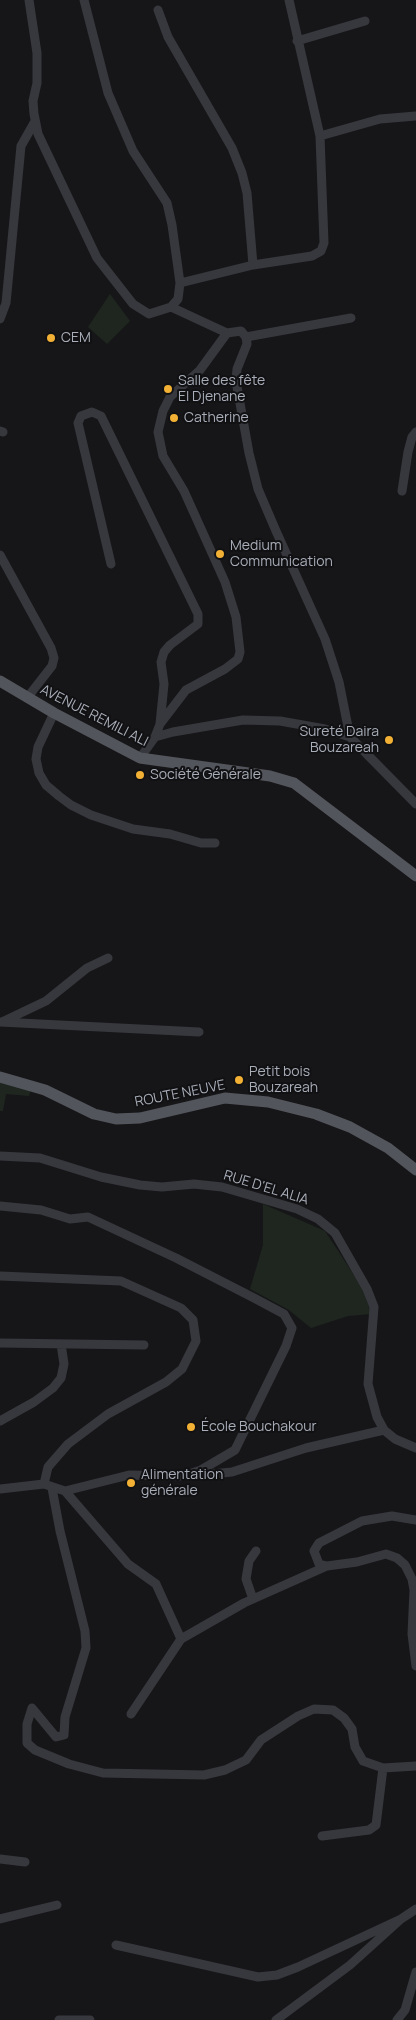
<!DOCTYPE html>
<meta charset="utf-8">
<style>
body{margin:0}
canvas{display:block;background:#161618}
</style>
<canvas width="416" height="2020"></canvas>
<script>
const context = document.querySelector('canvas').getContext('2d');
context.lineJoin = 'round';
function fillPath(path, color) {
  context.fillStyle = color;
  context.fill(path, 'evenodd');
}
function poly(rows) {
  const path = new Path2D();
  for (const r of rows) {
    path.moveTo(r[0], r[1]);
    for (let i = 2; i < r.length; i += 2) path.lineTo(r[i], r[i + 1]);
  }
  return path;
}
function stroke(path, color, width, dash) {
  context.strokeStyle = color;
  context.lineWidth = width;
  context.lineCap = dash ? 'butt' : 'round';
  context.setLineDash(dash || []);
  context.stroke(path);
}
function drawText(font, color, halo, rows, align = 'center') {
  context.font = font + ' Manrope,sans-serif';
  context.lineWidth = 4;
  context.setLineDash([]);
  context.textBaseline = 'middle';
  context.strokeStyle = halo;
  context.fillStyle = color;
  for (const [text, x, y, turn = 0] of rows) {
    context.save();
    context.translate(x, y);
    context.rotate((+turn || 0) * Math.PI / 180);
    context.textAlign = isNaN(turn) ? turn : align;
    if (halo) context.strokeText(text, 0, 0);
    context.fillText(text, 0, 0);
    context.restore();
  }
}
fillPath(poly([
 [110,294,130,321,107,344,88,327],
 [0,1082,31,1089,29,1096,6,1094,3,1111,0,1111],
 [263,1204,325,1231,363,1289,371,1314,348,1316,311,1328,289,1310,250,1289,263,1245]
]), '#1e261f');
stroke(poly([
 [29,0,37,53,37,83,33,101,34,114,38,134,97,258,133,304,149,314,171,307,178,299,180,283,172,225,167,203,133,151,108,93,84,0],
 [158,10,168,37,232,148,242,173,247,193,253,265],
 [297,41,365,21],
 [320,136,380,119,416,116],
 [180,283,253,265,312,256,321,251,324,243,320,136,289,0],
 [171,307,227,333,241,331,246,337,247,344,237,369,236,381,249,453,258,489,276,531,325,639,339,682,350,737],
 [0,319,6,303,21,146,34,123],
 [246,337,351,318],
 [0,431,3,432],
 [402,491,408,452,412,437,416,432],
 [0,555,51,648,54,658,52,666,27,698],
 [111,564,78,423,81,416,92,412,101,416,198,614,198,624,170,645,164,652,161,662,164,684,160,724],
 [54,713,38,747,36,759,39,773,46,785,59,796,71,805,91,815,133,829,170,834,201,843,215,843],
 [155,737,160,724,186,690,225,669,238,659,240,652,236,617,225,582,184,491,163,456,158,432,163,411,170,397,200,370,227,333],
 [140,758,155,737,173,732,243,720,280,721,325,729,350,737,416,804],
 [4,1021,46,1001,87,968,108,958],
 [0,1022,199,1032],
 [0,1156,40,1158,101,1177,140,1185,162,1187,194,1184,222,1187,297,1209,318,1219,335,1233,367,1289,374,1307,368,1384,377,1417,384,1430,395,1439,416,1448],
 [0,1206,41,1210,70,1219,88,1217,176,1258,254,1298,284,1314,292,1328,286,1346,235,1450,201,1470,183,1476,129,1475,65,1491],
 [0,1276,121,1281,181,1308,193,1320,196,1341,182,1369,166,1382,108,1414,68,1444,48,1467,44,1484],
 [0,1343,144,1345],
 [0,1421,34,1402,53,1388,61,1378,64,1364,61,1344],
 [192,1476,232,1472,306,1448,384,1430],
 [52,1488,60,1531,85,1631,86,1648,65,1717,64,1735,56,1737,32,1708,27,1724,27,1743,35,1750,69,1764,103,1773,204,1775,225,1770,246,1760,261,1740,298,1716,314,1709,333,1710,344,1718,352,1729,355,1747,363,1761,383,1768,416,1766],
 [0,1489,44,1484,65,1491,128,1564,156,1584,181,1639,244,1603,327,1566],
 [416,1520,392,1516,362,1521,319,1543,314,1551,319,1564,327,1566,357,1562,386,1554,397,1558,405,1565,412,1579,414,1590,412,1634,416,1666],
 [253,1599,246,1579,249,1561,256,1551],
 [131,1714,181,1639],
 [322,1836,369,1830,376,1825,383,1768],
 [0,1859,25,1862],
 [0,1919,57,1905],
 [116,1945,258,1977,277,1975,298,1967,401,1919],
 [59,2020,90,2020],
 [276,2020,350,1965,401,1919,416,1909],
 [397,2020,405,2010,416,1972]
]), '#37383d', 9);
stroke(poly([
 [0,681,54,713,140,758,270,776,294,783,416,876],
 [0,1077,45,1090,94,1114,116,1119,140,1118,225,1098,268,1102,316,1114,350,1127,388,1148,416,1170]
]), '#53555c', 11);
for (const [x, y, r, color] of [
 [51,338,5,"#f2b134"],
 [168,389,5,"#f2b134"],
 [174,418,5,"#f2b134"],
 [220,554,5,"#f2b134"],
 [389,740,5,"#f2b134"],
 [140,775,5,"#f2b134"],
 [239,1080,5,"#f2b134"],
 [191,1427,5,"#f2b134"],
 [131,1483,5,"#f2b134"]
]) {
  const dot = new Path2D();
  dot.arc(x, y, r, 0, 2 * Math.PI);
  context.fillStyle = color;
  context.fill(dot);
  stroke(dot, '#111113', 2);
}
drawText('14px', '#a8adb8', '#111113', [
 ["CEM",61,338],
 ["Salle des fête",178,381],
 ["El Djenane",178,397],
 ["Catherine",184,418],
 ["Medium",230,546],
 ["Communication",230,562],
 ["Sureté Daira",379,732,"right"],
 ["Bouzareah",379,748,"right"],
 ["Société Générale",150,775],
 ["Petit bois",249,1072],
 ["Bouzareah",249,1088],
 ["École Bouchakour",201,1427],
 ["Alimentation",141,1475],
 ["générale",141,1491]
], 'left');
drawText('14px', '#a8adb8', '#111113', [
 ["AVENUE REMILI ALI",94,716,27],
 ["ROUTE NEUVE",180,1094,-11],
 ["RUE D'EL ALIA",266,1188,17]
]);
</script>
